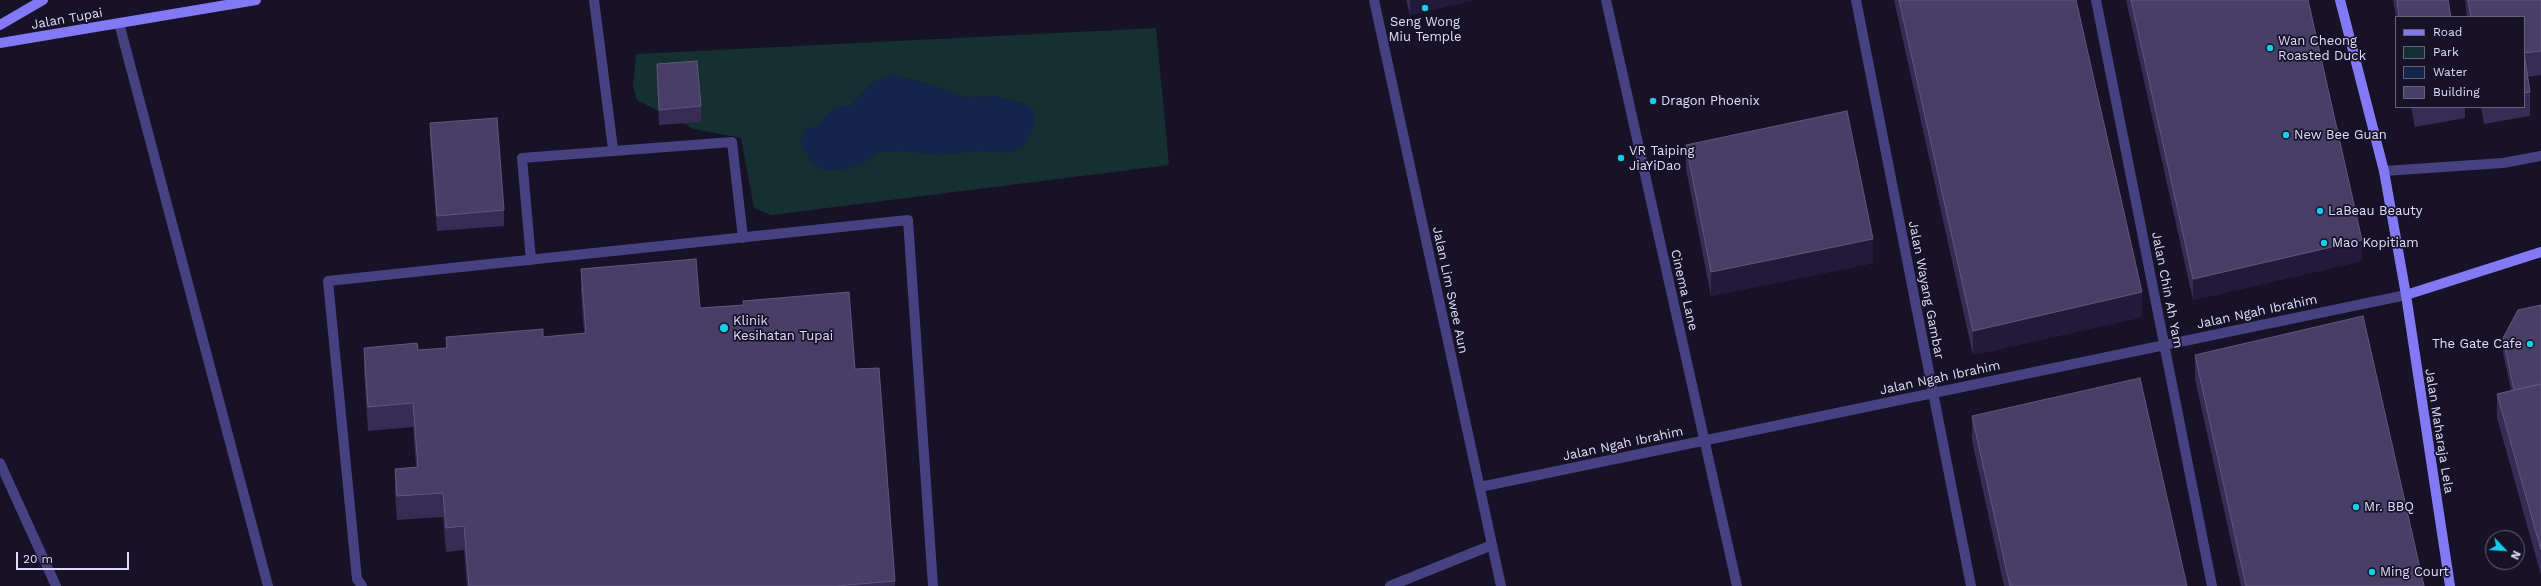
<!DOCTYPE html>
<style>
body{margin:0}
#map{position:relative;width:2541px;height:586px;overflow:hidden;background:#171227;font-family:"Work Sans",sans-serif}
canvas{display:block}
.legend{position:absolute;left:2395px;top:16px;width:130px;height:92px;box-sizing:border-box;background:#171227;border:1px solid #67627c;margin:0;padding:5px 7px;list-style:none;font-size:12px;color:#e0dbfc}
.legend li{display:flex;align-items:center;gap:8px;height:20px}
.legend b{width:20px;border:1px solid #67627c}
.north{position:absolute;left:2485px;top:530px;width:40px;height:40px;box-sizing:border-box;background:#171227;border:1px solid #67627c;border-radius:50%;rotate:115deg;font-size:11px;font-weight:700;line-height:16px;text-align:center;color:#e0dbfc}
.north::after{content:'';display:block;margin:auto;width:14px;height:18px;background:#16cced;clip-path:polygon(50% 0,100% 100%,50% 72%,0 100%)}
.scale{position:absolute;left:16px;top:552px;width:113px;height:18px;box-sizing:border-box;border:2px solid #e0dbfc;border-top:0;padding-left:5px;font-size:12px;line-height:14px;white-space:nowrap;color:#e0dbfc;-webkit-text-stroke:3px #171227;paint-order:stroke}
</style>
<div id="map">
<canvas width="2541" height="586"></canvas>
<ul class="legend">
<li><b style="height:5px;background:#8379f5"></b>Road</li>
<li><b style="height:11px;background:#153031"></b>Park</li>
<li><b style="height:11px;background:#13254a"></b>Water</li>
<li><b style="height:11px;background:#483f66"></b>Building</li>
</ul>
<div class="north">N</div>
<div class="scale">20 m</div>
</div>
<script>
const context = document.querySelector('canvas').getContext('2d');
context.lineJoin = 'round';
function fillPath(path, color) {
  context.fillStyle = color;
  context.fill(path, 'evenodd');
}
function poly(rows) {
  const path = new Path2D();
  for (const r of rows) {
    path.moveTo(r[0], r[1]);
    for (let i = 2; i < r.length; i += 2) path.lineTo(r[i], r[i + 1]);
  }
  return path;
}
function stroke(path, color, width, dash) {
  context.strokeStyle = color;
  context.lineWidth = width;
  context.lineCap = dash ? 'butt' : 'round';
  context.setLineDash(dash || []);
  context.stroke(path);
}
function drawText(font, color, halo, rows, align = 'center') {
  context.font = font + ' "Work Sans",sans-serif';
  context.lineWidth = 3.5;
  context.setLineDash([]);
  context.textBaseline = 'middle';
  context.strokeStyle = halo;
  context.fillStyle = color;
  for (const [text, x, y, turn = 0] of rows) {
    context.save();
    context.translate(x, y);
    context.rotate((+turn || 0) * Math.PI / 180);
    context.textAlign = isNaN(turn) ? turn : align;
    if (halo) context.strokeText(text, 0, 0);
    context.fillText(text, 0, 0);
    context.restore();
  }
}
fillPath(poly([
 [1156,28,1169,165,771,215,754,208,741,138,694,129,637,100,633,86,636,54]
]), '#153031');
fillPath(poly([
 [891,75,927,83,964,97,997,96,1025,104,1034,110,1035,124,1025,145,1010,153,983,151,936,155,907,151,879,152,863,164,841,170,824,170,812,163,800,143,805,129,817,126,829,112,840,106,850,106,874,81]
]), '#13254a');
stroke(poly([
 [594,0,613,149],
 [2384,171,2503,163,2541,156],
 [531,260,522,158,732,142,743,238],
 [362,586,357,579,328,281,908,220,933,586],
 [1390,586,1492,545]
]), '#474182', 10);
stroke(poly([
 [1374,0,1501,586],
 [1606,0,1737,586],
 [1856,0,1971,586],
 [2096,0,2212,586],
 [119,23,268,586],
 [0,463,56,586],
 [1480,487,2406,295]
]), '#474182', 10);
stroke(poly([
 [2340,0,2384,171,2406,295,2450,586],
 [0,25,43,0],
 [0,43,256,0],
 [2406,295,2541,252]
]), '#8379f5', 10);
fillPath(poly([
 [1406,0,1474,0,1410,15],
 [1894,0,2076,0,2142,317,1973,355],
 [2126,0,2308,0,2362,261,2193,300],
 [2393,0,2448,0,2451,17,2396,17,2396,18],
 [2465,0,2541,0,2541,75,2528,77,2530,92,2530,116,2484,124,2481,107,2524,107,2524,17,2467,17],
 [657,64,701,106,701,122,659,125,657,80],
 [2411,107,2465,107,2465,118,2415,127],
 [430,123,504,210,504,226,437,231,430,139],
 [1686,145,1873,263,1711,296,1686,169],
 [581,269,700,308,855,369,895,581,895,586,467,586,464,550,446,552,443,517,397,520,395,493,395,469,416,467,413,427,368,431,364,372,364,348,418,350,446,348,446,337,543,337,584,333,581,293],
 [2541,305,2541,575,2497,418,2497,394,2511,390,2503,353,2503,338],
 [2195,355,2424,586,2241,586,2195,379],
 [1972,416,2187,586,2004,586,1972,441]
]), '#362c54');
fillPath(poly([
 [1410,0,1474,0,1410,15],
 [1873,239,1873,263,1711,296,1711,272],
 [2362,240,2362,261,2193,300,2193,279],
 [2142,292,2142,317,1973,355,1973,331]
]), '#221a3a');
const building = poly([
 [1899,0,2076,0,2142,292,1973,331,1899,0],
 [2131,0,2308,0,2362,240,2193,279,2131,0],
 [2397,0,2448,0,2451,17,2399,17,2397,0],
 [2468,0,2541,0,2541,51,2524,53,2530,92,2524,93,2524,17,2471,17,2468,0],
 [697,61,701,106,659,110,657,64,697,61],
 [1847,111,1873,239,1711,272,1686,145,1847,111],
 [497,118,504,210,437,216,430,123,497,118],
 [696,259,700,308,744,305,743,301,849,292,855,369,879,368,895,581,836,586,469,586,464,526,446,528,443,493,397,496,395,469,418,467,413,403,368,407,364,348,417,343,418,350,447,348,446,337,543,329,543,337,586,333,581,269,696,259],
 [2541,305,2541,384,2514,390,2503,338,2518,310,2541,305],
 [2363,316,2424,586,2246,586,2195,355,2363,316],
 [2140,378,2187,586,2010,586,1972,416,2140,378],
 [2541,384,2541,550,2497,394,2541,384]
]);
fillPath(building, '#483f66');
stroke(building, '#60577d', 1);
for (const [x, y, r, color] of [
 [1425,8,4,"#16cced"],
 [2270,48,4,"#16cced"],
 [1653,101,4,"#16cced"],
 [2286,135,4,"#16cced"],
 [1621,158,4,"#16cced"],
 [2320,211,4,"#16cced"],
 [2324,243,4,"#16cced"],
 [724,328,5,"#16cced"],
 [2530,344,4,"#16cced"],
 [2356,507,4,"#16cced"],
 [2372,572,4,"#16cced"]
]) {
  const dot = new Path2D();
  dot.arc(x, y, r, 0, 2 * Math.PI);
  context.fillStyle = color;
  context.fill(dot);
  stroke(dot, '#171227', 1.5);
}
drawText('13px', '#e0dbfc', '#171227', [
 ["Jalan Tupai",67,19,-10],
 ["Jalan Lim Swee Aun",1450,290,78],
 ["Cinema Lane",1684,290,77],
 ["Jalan Wayang Gambar",1926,290,79],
 ["Jalan Chin Ah Yam",2167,290,79],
 ["Jalan Ngah Ibrahim",2257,312,-12],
 ["Jalan Ngah Ibrahim",1940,378,-12],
 ["Jalan Maharaja Lela",2439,431,81],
 ["Jalan Ngah Ibrahim",1623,444,-12]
]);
drawText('13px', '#e0dbfc', '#171227', [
 ["Seng Wong",1425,22,"center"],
 ["Miu Temple",1425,37,"center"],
 ["Wan Cheong",2278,41],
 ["Roasted Duck",2278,56],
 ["Dragon Phoenix",1661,101],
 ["New Bee Guan",2294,135],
 ["VR Taiping",1629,151],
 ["JiaYiDao",1629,166],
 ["LaBeau Beauty",2328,211],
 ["Mao Kopitiam",2332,243],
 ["Klinik",733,321],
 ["Kesihatan Tupai",733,336],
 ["The Gate Cafe",2522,344,"right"],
 ["Mr. BBQ",2364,507],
 ["Ming Court",2380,572]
], 'left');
</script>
